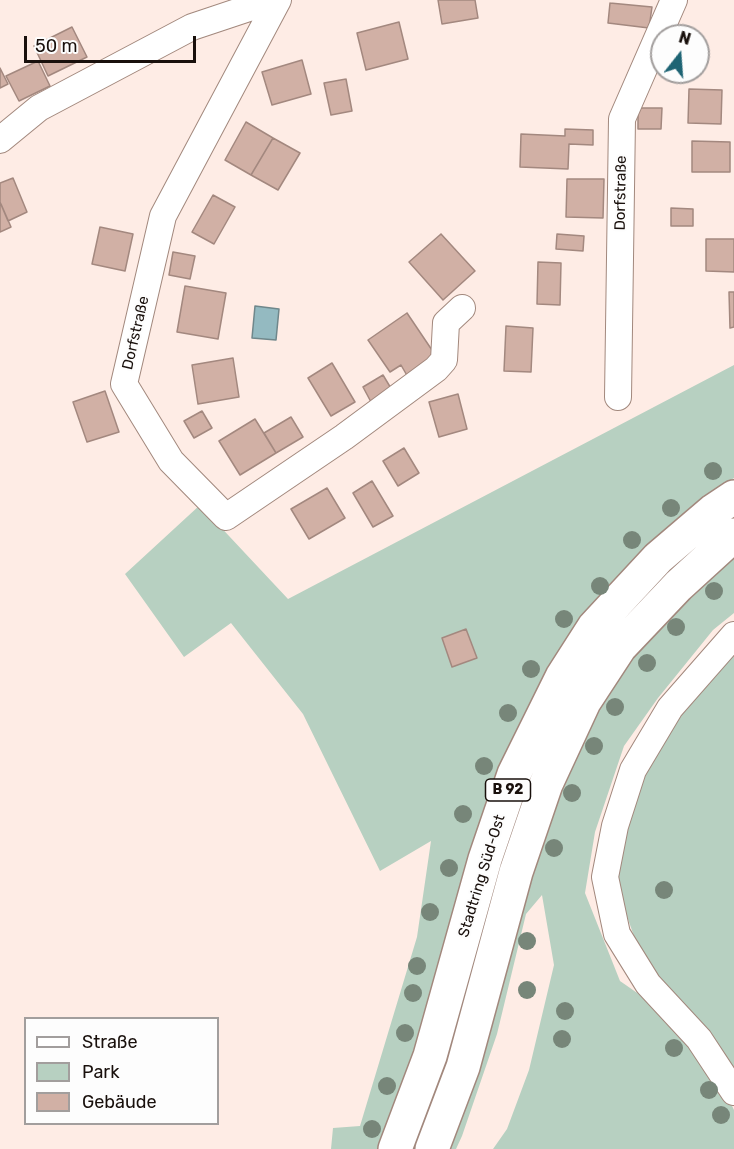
<!DOCTYPE html>
<meta charset="utf-8">
<style>
body{margin:0}
#map{position:relative;width:734px;height:1149px;overflow:hidden;background:#feece5;font-family:Rubik,sans-serif}
canvas{display:block}
.legend{position:absolute;left:24px;top:1017px;width:195px;height:108px;box-sizing:border-box;background:#fdfdfd;border:2px solid #a29e9d;margin:0;padding:8px 10px;list-style:none;font-size:18px;color:#19100c}
.legend li{display:flex;align-items:center;gap:12px;height:30px}
.legend b{width:30px;border:2px solid #a29e9d}
.north{position:absolute;left:650px;top:24px;width:60px;height:60px;box-sizing:border-box;background:#fdfdfd;border:2px solid #a29e9d;border-radius:50%;rotate:17deg;font-size:16px;font-weight:700;line-height:24px;text-align:center;color:#19100c}
.north::after{content:'';display:block;margin:auto;width:21px;height:27px;background:#1e6474;clip-path:polygon(50% 0,100% 100%,50% 72%,0 100%)}
.scale{position:absolute;left:24px;top:36px;width:172px;height:27px;box-sizing:border-box;border:3px solid #19100c;border-top:0;padding-left:8px;font-size:18px;line-height:21px;white-space:nowrap;color:#19100c;-webkit-text-stroke:4px #fdfdfd;paint-order:stroke}
</style>
<div id="map">
<canvas width="734" height="1149"></canvas>
<ul class="legend">
<li><b style="height:8px;background:#fff"></b>Straße</li>
<li><b style="height:16px;background:#b7d0c1"></b>Park</li>
<li><b style="height:16px;background:#d1b0a5"></b>Gebäude</li>
</ul>
<div class="north">N</div>
<div class="scale">50 m</div>
</div>
<script>
const context = document.querySelector('canvas').getContext('2d');
context.lineJoin = 'round';
function fillPath(path, color) {
  context.fillStyle = color;
  context.fill(path, 'evenodd');
}
function poly(rows) {
  const path = new Path2D();
  for (const r of rows) {
    path.moveTo(r[0], r[1]);
    for (let i = 2; i < r.length; i += 2) path.lineTo(r[i], r[i + 1]);
  }
  return path;
}
function stroke(path, color, width, dash) {
  context.strokeStyle = color;
  context.lineWidth = width;
  context.lineCap = dash ? 'butt' : 'round';
  context.setLineDash(dash || []);
  context.stroke(path);
}
function drawText(font, color, halo, rows, align = 'center') {
  context.font = font + ' Rubik,sans-serif';
  context.lineWidth = 4.5;
  context.setLineDash([]);
  context.textBaseline = 'middle';
  context.strokeStyle = halo;
  context.fillStyle = color;
  for (const [text, x, y, turn = 0] of rows) {
    context.save();
    context.translate(x, y);
    context.rotate((+turn || 0) * Math.PI / 180);
    context.textAlign = isNaN(turn) ? turn : align;
    if (halo) context.strokeText(text, 0, 0);
    context.fillText(text, 0, 0);
    context.restore();
  }
}
fillPath(poly([
 [734,365,734,478,722,486,553,665,526,711,476,835,406,1084,377,1149,331,1149,333,1128,360,1126,417,937,431,841,380,871,303,714,231,623,184,657,125,574,200,505,288,599],
 [734,553,734,613,713,630,658,698,624,746,595,832,585,893,620,981,656,1006,723,1087,734,1110,734,1149,493,1149,507,1129,529,1070,554,965,542,895,526,914,497,1034,462,1136,456,1149,445,1149,557,788,606,692,634,652],
 [734,643,734,1079,639,950,619,894,615,852,642,771,663,731]
]), '#b7d0c1');
const water = poly([
 [255,306,279,309,276,340,252,338,255,306]
]);
fillPath(water, '#94bac1');
stroke(water, '#6f878b', 1.5);
const building = poly([
 [438,0,475,0,478,18,442,24,438,0],
 [610,3,652,7,649,28,608,23,610,3],
 [399,22,408,59,366,70,357,33,399,22],
 [72,27,87,57,48,76,34,46,72,27],
 [302,60,311,94,272,105,262,72,302,60],
 [38,61,50,86,19,101,6,76,38,61],
 [0,68,8,84,0,88,0,68],
 [346,79,352,111,331,115,324,83,346,79],
 [689,89,722,90,721,124,688,123,689,89],
 [638,108,662,108,661,129,638,129,638,108],
 [246,122,273,138,251,175,225,160,246,122],
 [565,129,593,130,593,145,569,144,568,169,520,167,521,134,565,136,565,129],
 [273,138,300,153,278,190,251,175,273,138],
 [692,141,730,142,730,172,692,172,692,141],
 [13,178,27,212,8,221,0,202,0,183,13,178],
 [567,179,604,179,603,218,566,217,567,179],
 [213,195,235,207,214,244,192,232,213,195],
 [1,204,11,227,0,232,0,205,1,204],
 [671,208,693,209,693,226,671,226,671,208],
 [100,227,133,234,125,271,92,264,100,227],
 [441,234,475,271,443,300,409,262,441,234],
 [557,234,584,236,583,251,556,249,557,234],
 [706,239,734,239,734,272,706,271,706,239],
 [173,252,195,256,190,279,169,275,173,252],
 [538,262,561,263,560,305,537,304,538,262],
 [185,286,226,293,218,339,177,332,185,286],
 [729,292,734,292,734,327,730,328,729,292],
 [407,313,438,359,409,379,401,365,390,372,368,340,407,313],
 [506,326,533,328,531,372,504,371,506,326],
 [233,358,239,397,198,404,192,365,233,358],
 [332,363,355,402,331,416,308,378,332,363],
 [383,375,392,390,371,402,363,387,383,375],
 [105,391,119,432,87,442,73,402,105,391],
 [458,394,467,429,439,437,429,402,458,394],
 [202,411,212,428,194,438,184,421,202,411],
 [291,417,303,437,276,453,264,433,291,417],
 [255,419,276,453,240,475,219,441,255,419],
 [404,448,419,473,398,486,383,461,404,448],
 [372,481,393,516,373,527,353,493,372,481],
 [327,488,345,518,309,539,291,509,327,488],
 [466,629,477,658,452,667,442,638,466,629]
]);
fillPath(building, '#d1b0a5');
stroke(building, '#a3887f', 1.5);
const minor = poly([
 [278,0,163,216,124,384,171,461,226,517,344,437,436,369,444,360,446,323,462,308],
 [0,140,39,108,192,27,273,0],
 [618,397,622,119,674,0],
 [734,635,670,708,633,770,615,826,605,877,617,934,648,984,699,1039,734,1092]
]);
const major = poly([
 [395,1149,430,1056,485,859,514,774,562,677,594,627,658,558,713,511,734,497],
 [432,1149,463,1067,516,872,546,784,584,702,620,647,678,586,734,535]
]);
stroke(minor, '#a2887d', 28);
stroke(major, '#a2887d', 36);
stroke(minor, '#fff', 26);
stroke(major, '#fff', 33);
context.fillStyle = '#778679';
for (const [x, y] of [
 [713,471],
 [671,508],
 [632,540],
 [600,586],
 [714,591],
 [564,619],
 [676,627],
 [647,663],
 [531,669],
 [615,707],
 [508,713],
 [594,746],
 [484,766],
 [572,793],
 [463,814],
 [554,848],
 [449,868],
 [664,890],
 [430,912],
 [527,941],
 [417,966],
 [527,990],
 [413,993],
 [565,1011],
 [405,1033],
 [562,1039],
 [674,1048],
 [387,1086],
 [709,1090],
 [721,1115],
 [372,1129]
]) {
  context.beginPath();
  context.arc(x, y, 9, 0, 2 * Math.PI);
  context.fill();
}
for (const [x, y, w] of [
 [508,790,45]
]) {
  const box = new Path2D();
  box.roundRect(x - w / 2, y - 11, w, 22, 4.5);
  context.fillStyle = '#fdfdfd';
  context.fill(box);
  stroke(box, '#19100c', 1.5);
}
drawText('bold 14px', '#19100c', null, [
 ["B 92",508,790]
]);
drawText('15px', '#19100c', '#fdfdfd', [
 ["Dorfstraße",621,193,-89],
 ["Dorfstraße",136,333,-77],
 ["Stadtring Süd-Ost",482,876,-73]
]);
</script>
